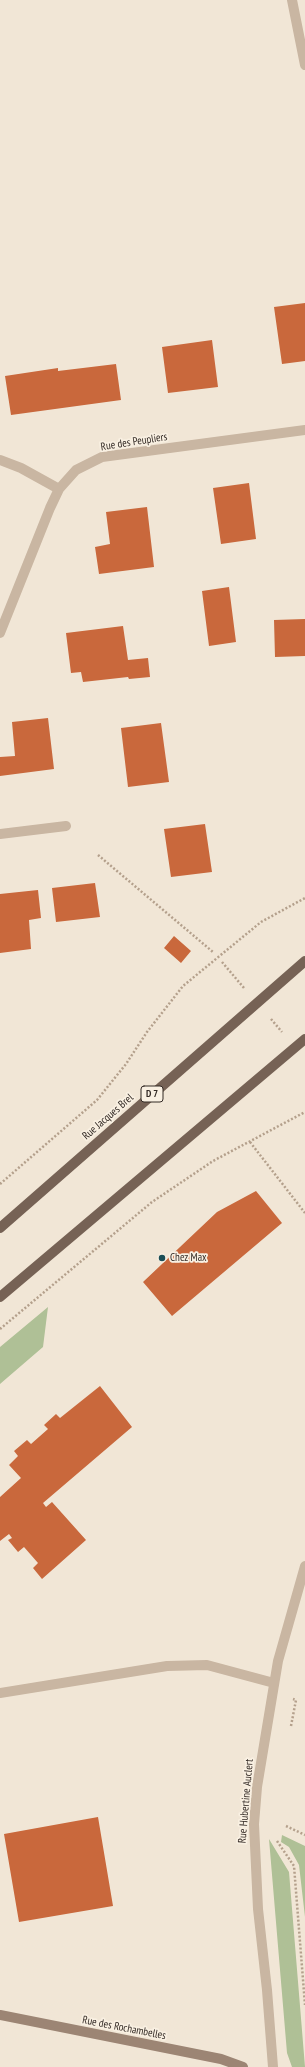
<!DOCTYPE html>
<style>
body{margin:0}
canvas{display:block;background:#f1e6d6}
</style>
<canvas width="305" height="2067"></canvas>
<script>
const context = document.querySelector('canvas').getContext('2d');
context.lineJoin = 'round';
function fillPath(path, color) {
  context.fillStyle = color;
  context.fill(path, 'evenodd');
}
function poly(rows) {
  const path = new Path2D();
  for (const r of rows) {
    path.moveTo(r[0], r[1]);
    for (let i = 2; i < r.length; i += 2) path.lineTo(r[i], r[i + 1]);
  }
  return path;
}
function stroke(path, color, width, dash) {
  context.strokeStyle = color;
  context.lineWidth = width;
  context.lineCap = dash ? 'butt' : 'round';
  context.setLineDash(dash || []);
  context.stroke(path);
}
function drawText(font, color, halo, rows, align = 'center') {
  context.font = font + ' "PT Sans Narrow",sans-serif';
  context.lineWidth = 3.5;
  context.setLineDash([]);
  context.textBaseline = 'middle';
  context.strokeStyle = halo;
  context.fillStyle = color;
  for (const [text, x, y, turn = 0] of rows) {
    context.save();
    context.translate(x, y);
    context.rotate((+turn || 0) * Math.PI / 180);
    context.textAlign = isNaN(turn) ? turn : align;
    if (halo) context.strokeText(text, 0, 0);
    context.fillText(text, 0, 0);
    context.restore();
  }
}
fillPath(poly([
 [48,1307,43,1347,0,1384,0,1347],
 [282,1835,305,1846,305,1917,299,1865,289,1847,281,1842],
 [269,1839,289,1872,305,2067,292,2067,287,2053]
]), '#afc096');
fillPath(poly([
 [305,303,305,361,282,364,274,307],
 [212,340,218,387,168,393,162,347],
 [116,364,121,400,11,415,5,376,58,368,58,371],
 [249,483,256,539,221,544,213,488],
 [147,507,154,567,99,574,95,547,110,544,106,512],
 [229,587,236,642,209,646,202,591],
 [305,619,305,656,275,657,274,620],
 [123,626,128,660,148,658,150,677,129,679,128,677,83,682,81,672,71,673,66,633],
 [48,718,54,769,0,776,0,757,15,756,12,722],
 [161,723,169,782,128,787,121,728],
 [205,824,212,872,171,877,164,829],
 [95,883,100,917,56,922,52,888],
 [38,890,41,918,29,920,31,949,0,953,0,894],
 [174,936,191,951,181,963,164,948],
 [256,1191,282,1223,172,1316,143,1282,217,1212],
 [100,1386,132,1427,43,1503,46,1507,52,1502,86,1540,42,1579,33,1568,38,1563,24,1547,18,1552,8,1540,12,1538,9,1534,0,1541,0,1497,21,1478,9,1465,18,1456,14,1451,27,1440,31,1444,48,1429,44,1425,56,1414,60,1418],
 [98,1817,113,1906,19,1922,4,1834]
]), '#c9683c');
stroke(poly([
 [98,855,213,952],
 [222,962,244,988],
 [271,1019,282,1032],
 [250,1142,305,1213],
 [0,1184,97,1100,126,1064,147,1032,183,986,261,922,305,898],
 [0,1329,152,1202,213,1161,305,1112],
 [291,1726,296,1700,293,1699],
 [286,1826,305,1835],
 [277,1841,294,1866,305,2005]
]), '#b4a08c', 2.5, [2, 2]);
stroke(poly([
 [292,0,305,65],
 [0,460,21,468,59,489],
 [0,633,50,508,59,489,76,470,102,457,305,430],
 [0,834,66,826],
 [0,1693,167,1666,207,1665,274,1683],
 [273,2067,267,1990,258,1909,254,1824,257,1787,278,1661,305,1566]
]), '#c9b6a2', 10);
stroke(poly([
 [0,2015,221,2059,243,2067]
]), '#9c8574', 10);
stroke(poly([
 [0,1228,305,961],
 [0,1297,305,1039]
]), '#766255', 10);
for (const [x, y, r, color] of [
 [162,1258,4,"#1a4d55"]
]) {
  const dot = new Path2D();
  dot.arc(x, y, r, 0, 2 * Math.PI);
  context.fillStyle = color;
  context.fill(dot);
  stroke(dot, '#f9f0e2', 1.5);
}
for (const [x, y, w] of [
 [152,1094,22]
]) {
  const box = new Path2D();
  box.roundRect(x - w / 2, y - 8, w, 16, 3);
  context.fillStyle = '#f9f0e2';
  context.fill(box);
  stroke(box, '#332a25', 1);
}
drawText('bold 10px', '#332a25', null, [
 ["D 7",152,1094]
]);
drawText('11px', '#332a25', '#f9f0e2', [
 ["Rue des Peupliers",134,442,-9],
 ["Rue Jacques Brel",108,1117,-41],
 ["Rue Hubertine Auclert",246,1801,-85],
 ["Rue des Rochambelles",124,2028,11]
]);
drawText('11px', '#332a25', '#f9f0e2', [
 ["Chez Max",170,1258]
], 'left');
</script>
